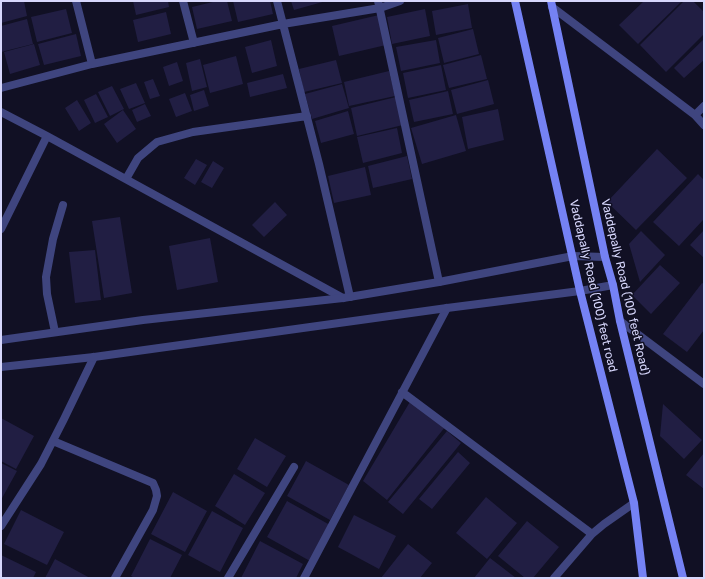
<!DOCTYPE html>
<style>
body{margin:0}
#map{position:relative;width:705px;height:579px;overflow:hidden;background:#111024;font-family:Rubik,sans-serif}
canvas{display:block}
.frame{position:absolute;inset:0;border:2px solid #d7d7fc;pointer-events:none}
</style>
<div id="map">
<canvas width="705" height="579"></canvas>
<div class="frame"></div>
</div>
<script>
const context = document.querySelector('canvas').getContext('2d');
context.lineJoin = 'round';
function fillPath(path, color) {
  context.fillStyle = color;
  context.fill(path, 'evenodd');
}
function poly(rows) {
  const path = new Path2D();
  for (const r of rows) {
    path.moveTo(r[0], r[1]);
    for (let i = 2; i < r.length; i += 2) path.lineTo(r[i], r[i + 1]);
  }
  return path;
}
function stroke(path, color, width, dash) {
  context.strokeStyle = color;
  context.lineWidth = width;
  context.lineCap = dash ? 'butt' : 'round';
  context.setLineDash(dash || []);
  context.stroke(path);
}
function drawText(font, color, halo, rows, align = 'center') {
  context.font = font + ' Rubik,sans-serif';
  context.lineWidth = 3;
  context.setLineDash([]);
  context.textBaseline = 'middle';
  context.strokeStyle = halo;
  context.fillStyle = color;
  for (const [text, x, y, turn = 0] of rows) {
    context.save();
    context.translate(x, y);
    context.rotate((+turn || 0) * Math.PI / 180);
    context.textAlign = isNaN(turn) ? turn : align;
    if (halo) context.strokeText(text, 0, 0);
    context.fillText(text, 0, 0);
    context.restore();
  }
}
fillPath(poly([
 [1,1,24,1,27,16,1,23],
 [133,1,168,1,169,7,136,15],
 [217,1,227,1,232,21,197,29,192,7],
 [233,1,270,1,273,14,238,22],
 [291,1,326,1,294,10],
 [644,1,682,1,638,44,619,25],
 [684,1,693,1,704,12,704,34,666,72,640,45],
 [468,4,472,28,436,35,432,11],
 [66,9,72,33,37,42,31,17],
 [425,9,430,36,392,44,387,17],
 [166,12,171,34,138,42,133,20],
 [379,15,386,45,339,56,332,26],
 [27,19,33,44,1,52,1,26],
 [473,29,479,54,444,63,438,38],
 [76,34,81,56,44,65,38,44],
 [704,39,704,60,684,78,674,68],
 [271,40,277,66,252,73,245,47],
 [436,40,440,63,401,71,396,47],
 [34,44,40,65,10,74,4,52],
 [481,55,487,79,449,88,443,65],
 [236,56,243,84,210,93,203,65],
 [200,59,207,87,192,91,186,63],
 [336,60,342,83,304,92,299,69],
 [177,62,183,81,169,86,163,67],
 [441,65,446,90,408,98,403,73],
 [389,71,395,96,349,106,344,82],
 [283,74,287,88,250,97,247,83],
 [153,79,160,96,150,99,144,82],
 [488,80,494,104,457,114,451,90],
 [136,83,145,103,129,109,120,89],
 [342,84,349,108,312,119,305,94],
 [112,86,124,109,110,116,98,92],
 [204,90,209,106,194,111,190,95],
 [448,91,453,114,414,122,409,100],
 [185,93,192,111,176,117,169,99],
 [96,94,108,117,95,123,84,100],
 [396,97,403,125,357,136,351,108],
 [77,100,91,123,79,131,65,108],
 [145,104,151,116,137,122,132,110],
 [498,109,504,140,468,149,462,117],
 [123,110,136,129,117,143,104,124],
 [348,111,354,134,321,143,315,121],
 [456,115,466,151,422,164,411,128],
 [397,128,402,153,363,163,357,137],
 [657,149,687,178,636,230,607,202],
 [407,156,412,179,373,188,368,166],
 [196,159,207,165,195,185,184,178],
 [213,161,224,168,212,188,201,182],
 [365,167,371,195,334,203,328,176],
 [698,174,704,180,704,221,703,220,679,246,653,222],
 [275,202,287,215,264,237,252,225],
 [120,217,132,293,104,298,92,221],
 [704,230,704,258,690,245],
 [641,231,665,255,640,282,629,244],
 [210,238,218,282,177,290,169,246],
 [95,250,101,300,75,303,69,252],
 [660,265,680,283,651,314,632,295],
 [702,283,704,284,704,330,687,352,663,334],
 [411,400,445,427,387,500,363,481],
 [663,404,702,440,684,459,660,436],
 [1,418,34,436,16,469,1,461],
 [447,431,461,443,403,514,388,502],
 [255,438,286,456,267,487,237,469],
 [458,452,470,463,432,509,419,499],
 [704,453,704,489,686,475],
 [306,461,349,485,330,520,287,496],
 [1,463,17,471,1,500],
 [234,474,265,493,245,525,215,506],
 [173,492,207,511,185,552,151,534],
 [486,497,517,523,487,559,456,533],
 [287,501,330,525,310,561,267,537],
 [21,510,64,532,47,565,4,544],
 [212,511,243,528,220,572,188,555],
 [354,515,396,536,379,569,338,547],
 [527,521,559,547,533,578,525,578,498,556],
 [150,539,182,555,170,578,135,578,131,576],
 [260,541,303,564,296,578,241,578],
 [408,544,432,563,420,578,381,578],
 [1,555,36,572,33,578,1,578],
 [490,558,516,578,474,578],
 [55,559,90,578,45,578]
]), '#211e43');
stroke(poly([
 [76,1,92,64],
 [183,1,194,43],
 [277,1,319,164,350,297],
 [378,1,439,282],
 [552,7,695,115,704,125],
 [1,88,92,64,283,24,380,8,400,1],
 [1,112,47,136,343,298],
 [695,115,704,106],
 [126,179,138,158,157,142,193,132,307,116],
 [1,229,47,136],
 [620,321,704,384],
 [55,332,47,294,46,277,53,239,63,205],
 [402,392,592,534],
 [53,441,153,483,156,490,157,496,153,510,115,578],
 [1,526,41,464,64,419,94,357],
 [228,578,294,467],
 [304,578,447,308],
 [554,578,592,534,604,524,634,503]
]), '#3f457f', 8);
stroke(poly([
 [1,340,143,320,343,298,439,282,573,256,605,257],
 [1,367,94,357,447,308,580,291,613,285]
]), '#3f457f', 8);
stroke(poly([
 [515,1,580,291,634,503,643,578],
 [551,1,605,257,613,285,620,321,683,578]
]), '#7582f4', 8);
drawText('12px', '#d7d7fc', '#111024', [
 ["Vaddapally Road (100) feet road",593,286,77],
 ["Vaddepally Road (100 feet Road)",625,287,77]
]);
</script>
